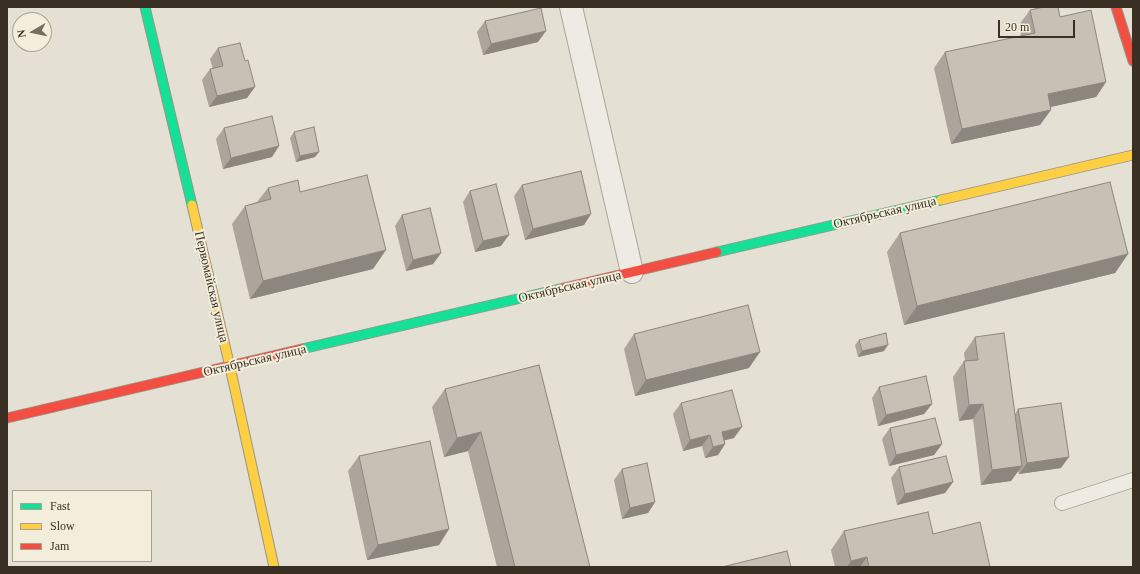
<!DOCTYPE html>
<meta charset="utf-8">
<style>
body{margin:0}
#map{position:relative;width:1140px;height:574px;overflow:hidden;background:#e4e0d3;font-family:Georgia,serif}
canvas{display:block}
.frame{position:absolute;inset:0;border:8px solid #392f23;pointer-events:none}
.legend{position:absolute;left:12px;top:490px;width:140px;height:72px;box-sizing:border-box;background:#f3eedb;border:1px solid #a9a291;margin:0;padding:5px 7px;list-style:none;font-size:12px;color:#392f23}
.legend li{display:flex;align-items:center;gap:8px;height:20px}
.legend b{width:20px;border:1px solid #a9a291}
.north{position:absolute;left:12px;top:12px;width:40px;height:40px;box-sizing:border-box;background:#f3eedb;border:1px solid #a9a291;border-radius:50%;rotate:261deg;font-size:11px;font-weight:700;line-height:16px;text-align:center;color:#392f23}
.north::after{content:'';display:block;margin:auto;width:14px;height:18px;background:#756d61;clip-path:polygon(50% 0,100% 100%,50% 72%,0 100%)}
.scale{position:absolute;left:998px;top:20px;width:77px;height:18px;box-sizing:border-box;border:2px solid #392f23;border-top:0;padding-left:5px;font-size:12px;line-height:14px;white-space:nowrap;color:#392f23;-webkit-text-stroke:3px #f3eedb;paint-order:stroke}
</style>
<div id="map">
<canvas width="1140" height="574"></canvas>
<div class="frame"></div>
<ul class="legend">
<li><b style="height:5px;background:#16e098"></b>Fast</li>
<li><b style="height:5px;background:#ffcf43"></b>Slow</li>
<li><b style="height:5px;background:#f24e42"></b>Jam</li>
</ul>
<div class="north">N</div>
<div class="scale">20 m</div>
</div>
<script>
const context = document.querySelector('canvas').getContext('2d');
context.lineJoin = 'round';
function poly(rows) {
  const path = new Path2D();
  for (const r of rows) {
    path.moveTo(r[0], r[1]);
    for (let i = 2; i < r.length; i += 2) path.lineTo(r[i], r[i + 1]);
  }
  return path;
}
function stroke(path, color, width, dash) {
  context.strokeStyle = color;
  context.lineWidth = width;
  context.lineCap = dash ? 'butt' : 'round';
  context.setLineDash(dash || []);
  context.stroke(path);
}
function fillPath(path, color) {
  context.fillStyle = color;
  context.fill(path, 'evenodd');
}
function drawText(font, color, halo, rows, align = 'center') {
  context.font = font + ' Georgia,serif';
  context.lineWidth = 4;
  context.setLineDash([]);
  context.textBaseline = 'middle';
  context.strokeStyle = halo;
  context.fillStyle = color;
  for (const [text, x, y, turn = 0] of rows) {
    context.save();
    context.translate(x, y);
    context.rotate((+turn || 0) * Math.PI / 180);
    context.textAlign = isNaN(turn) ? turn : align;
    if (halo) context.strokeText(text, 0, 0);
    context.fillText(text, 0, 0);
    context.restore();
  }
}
const lane = poly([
 [1062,503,1133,480]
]);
const street = poly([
 [571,7,632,272]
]);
const fast = poly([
 [145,7,192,205],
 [717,252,941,200],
 [302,349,564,288]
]);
const slow = poly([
 [941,200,1133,155],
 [192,205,230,367,274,567]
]);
const jam = poly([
 [1116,7,1133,61],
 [564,288,717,252],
 [7,418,302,349]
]);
stroke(lane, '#aaa59b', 16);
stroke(street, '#aaa59b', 24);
stroke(fast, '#99958b', 11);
stroke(slow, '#99958b', 11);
stroke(jam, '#99958b', 11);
stroke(lane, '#edebe3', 14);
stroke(street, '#edebe3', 22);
stroke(fast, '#16e098', 9);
stroke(slow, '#ffcf43', 9);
stroke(jam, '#f24e42', 9);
fillPath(poly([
 [1030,10,1060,17,1106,82,1096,97,1050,107,1040,125,951,144,934,68,945,52,1021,36,1019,25],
 [485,21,538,42,483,55,477,32],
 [218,48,247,98,209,107,202,80,210,69,213,69,210,59],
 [224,128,272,157,223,169,216,139],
 [294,132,315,157,296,162,290,138],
 [522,185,584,225,525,240,514,196],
 [268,188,300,192,373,269,250,299,232,224,245,206,257,202],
 [470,191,501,246,475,252,463,202],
 [402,215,441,253,433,264,406,271,395,226],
 [900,233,1128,254,1115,273,904,325,887,252],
 [634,334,749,368,635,396,624,349],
 [975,337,1015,414,1018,409,1061,468,1019,474,1018,471,1011,481,981,485,973,419,959,421,953,377,964,361,965,361,964,353],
 [859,340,884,351,858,357,855,345],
 [539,365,590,567,497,567,468,451,444,457,432,407,445,389],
 [879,387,932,404,924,414,878,426,872,398],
 [681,403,734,438,724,440,725,444,718,455,705,458,702,446,683,451,673,414],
 [890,428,942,444,934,455,889,466,882,439],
 [359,456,449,529,439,545,367,560,348,471],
 [899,467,953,482,945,493,897,505,891,478],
 [622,469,655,502,648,513,622,519,614,480],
 [844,531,933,534,990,567,835,567,831,550]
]), '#aba59b');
fillPath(poly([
 [546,31,538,42,483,55,491,44],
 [1106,82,1096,97,1037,110,1048,94],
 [255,87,247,98,209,107,217,96],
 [1051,110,1040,125,951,144,962,129],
 [279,146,272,157,223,169,231,158],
 [319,152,315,157,296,162,300,156],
 [591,214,584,225,525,240,533,229],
 [509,235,501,246,475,252,483,241],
 [386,250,373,269,250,299,263,281],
 [441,253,433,264,406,271,413,260],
 [1128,254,1115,273,904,325,917,306],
 [888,345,884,351,858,357,862,351],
 [760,352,749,368,635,396,646,380],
 [932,404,924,414,878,426,886,415],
 [983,404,973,419,959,421,969,405],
 [742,427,734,438,714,443,722,432],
 [481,432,468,451,444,457,457,438],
 [710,435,702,446,683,451,690,440],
 [725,444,718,455,705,458,713,447],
 [942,444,934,455,889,466,896,455],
 [1069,457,1061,468,1019,474,1027,463],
 [1022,466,1011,481,981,485,992,470],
 [953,482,945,493,897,505,905,494],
 [655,502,648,513,622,519,630,508],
 [449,529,439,545,367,560,378,545],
 [867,557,860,567,847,567,851,561]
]), '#8b867e');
const building = poly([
 [1044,7,1058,7,1060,17,1091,10,1106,82,1048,94,1051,110,962,129,945,52,1035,33,1030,10,1044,7],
 [541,8,546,31,491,44,485,21,541,8],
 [240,43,245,61,248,60,255,87,217,96,210,69,223,66,218,48,240,43],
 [272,116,279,146,231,158,224,128,272,116],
 [314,127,319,152,300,156,294,132,314,127],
 [581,171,591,214,533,229,522,185,581,171],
 [367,175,386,250,263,281,245,206,271,199,268,188,298,180,300,192,367,175],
 [1110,182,1128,254,917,306,900,233,1110,182],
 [496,184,509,235,483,241,470,191,496,184],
 [430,208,441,253,413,260,402,215,430,208],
 [748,305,760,352,646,380,634,334,748,305],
 [886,333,888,345,862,351,859,340,886,333],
 [1004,333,1022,466,992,470,983,404,969,405,964,361,978,360,975,337,1004,333],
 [539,365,590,567,515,567,481,432,457,438,445,389,539,365],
 [926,376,932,404,886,415,879,387,926,376],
 [732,390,742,427,722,432,725,444,713,447,710,435,690,440,681,403,732,390],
 [1061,403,1069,457,1027,463,1018,409,1061,403],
 [935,418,942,444,896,455,890,428,935,418],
 [430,441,449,529,378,545,359,456,430,441],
 [946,456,953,482,905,494,899,467,946,456],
 [647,463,655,502,630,508,622,469,647,463],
 [928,512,933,534,980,522,990,567,869,567,867,557,851,561,844,531,928,512],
 [787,551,791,567,722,567,787,551]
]);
fillPath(building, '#c7c0b4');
stroke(building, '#8b867e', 1);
drawText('13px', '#392f23', '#f3eedb', [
 ["Октябрьская улица",885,213,-13],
 ["Первомайская улица",211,287,77],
 ["Октябрьская улица",570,287,-13],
 ["Октябрьская улица",255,361,-13]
]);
</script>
